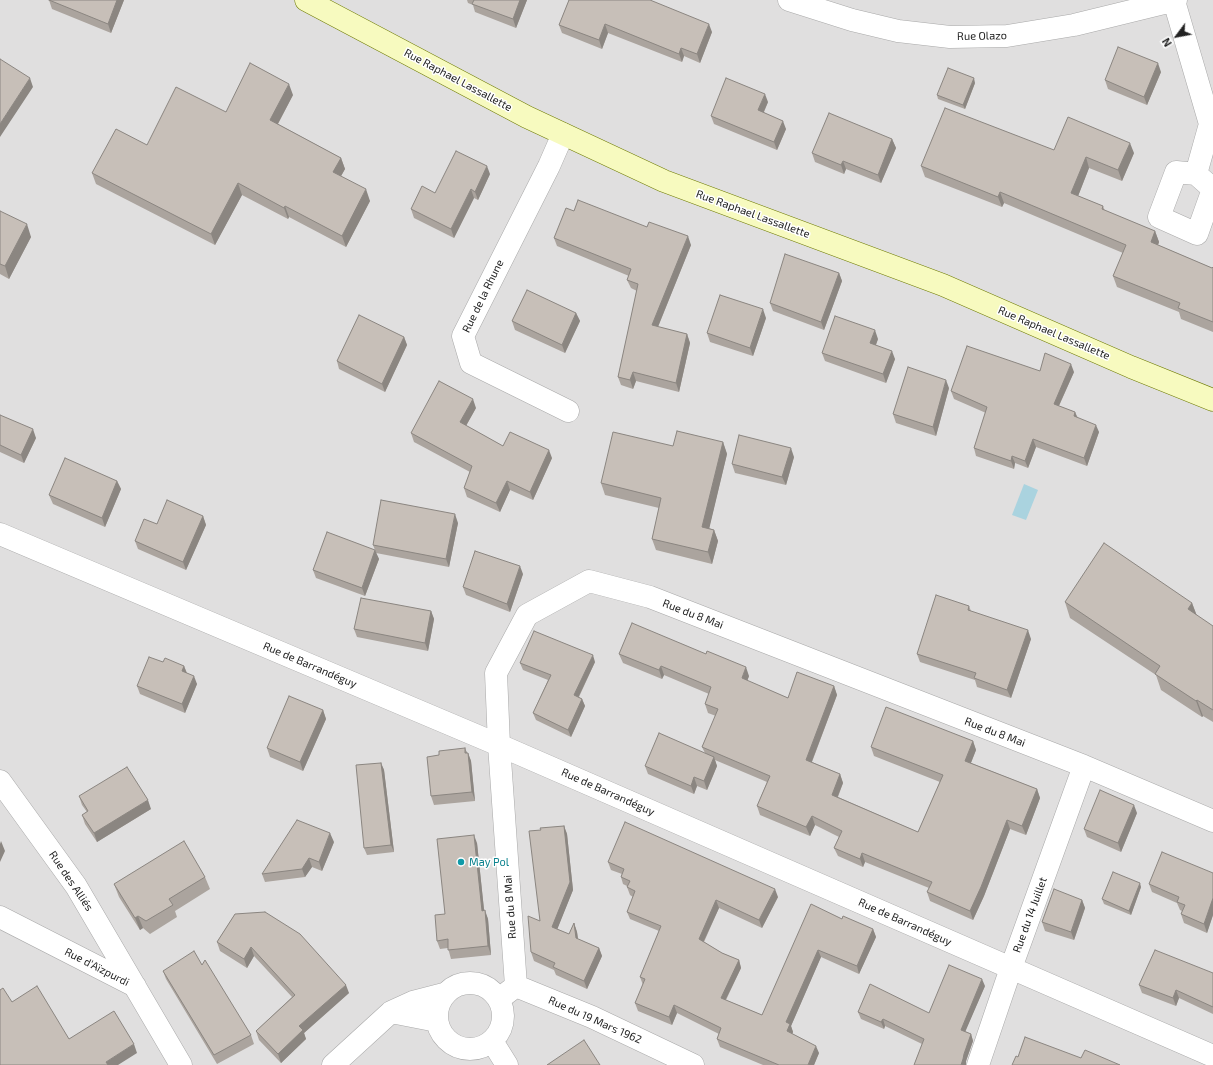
<!DOCTYPE html>
<meta charset="utf-8">
<style>
body{margin:0}
#map{position:relative;width:1213px;height:1065px;overflow:hidden;background:#f2efe9;font-family:"Exo 2",sans-serif}
canvas{display:block}
.north{position:absolute;left:1157px;top:16px;width:40px;height:40px;-webkit-text-stroke:3px #fff;paint-order:stroke;rotate:238deg;font-size:11px;font-weight:700;line-height:16px;text-align:center;color:#222}
.north::after{content:'';display:block;margin:auto;width:14px;height:18px;background:#222;clip-path:polygon(50% 0,100% 100%,50% 72%,0 100%)}
</style>
<div id="map">
<canvas width="1213" height="1065"></canvas>
<div class="north">N</div>
</div>
<script>
const context = document.querySelector('canvas').getContext('2d');
context.lineJoin = 'round';
function fillPath(path, color) {
  context.fillStyle = color;
  context.fill(path, 'evenodd');
}
function poly(rows) {
  const path = new Path2D();
  for (const r of rows) {
    if (r.length === 3) {
      path.moveTo(r[0] + r[2], r[1]);
      path.arc(r[0], r[1], r[2], 0, 2 * Math.PI);
      continue;
    }
    path.moveTo(r[0], r[1]);
    for (let i = 2; i < r.length; i += 2) path.lineTo(r[i], r[i + 1]);
  }
  return path;
}
function stroke(path, color, width, dash) {
  context.strokeStyle = color;
  context.lineWidth = width;
  context.lineCap = dash ? 'butt' : 'round';
  context.setLineDash(dash || []);
  context.stroke(path);
}
function drawText(font, color, halo, rows, align = 'center') {
  context.font = font + ' "Exo 2",sans-serif';
  context.lineWidth = 3;
  context.setLineDash([]);
  context.textBaseline = 'middle';
  context.strokeStyle = halo;
  context.fillStyle = color;
  for (const [text, x, y, turn = 0] of rows) {
    context.save();
    context.translate(x, y);
    context.rotate((+turn || 0) * Math.PI / 180);
    context.textAlign = isNaN(turn) ? turn : align;
    if (halo) context.strokeText(text, 0, 0);
    context.fillText(text, 0, 0);
    context.restore();
  }
}
fillPath(poly([
 [0,0,1213,0,1213,1065,0,1065]
]), '#e0dfdf');
fillPath(poly([
 [1024,484,1038,490,1026,520,1012,515]
]), '#aad3df');
const street = poly([
 [789,0,852,20,898,31,950,37,1007,36,1074,25,1176,0],
 [1174,1,1210,124,1196,174],
 [563,134,549,166,463,336,471,363,568,411],
 [1176,172,1196,174,1213,189,1197,234,1159,217,1176,172],
 [0,534,499,745,1213,1056],
 [0,781,76,886,181,1065],
 [0,917,135,986],
 [470,1016,33],
 [516,986,499,745,496,673,527,615,589,581,650,597,1084,766,1213,821],
 [499,999,516,986,592,1017,693,1065],
 [437,1021,391,1012,413,1002,444,994],
 [492,1041,507,1065],
 [333,1065,391,1012],
 [978,1065,1011,968,1084,766]
]);
const secondary = poly([
 [306,0,527,117,664,181,943,285,1131,367,1213,400]
]);
stroke(street, '#a9a9a9', 23);
stroke(secondary, '#707d05', 23);
stroke(street, '#fff', 22);
stroke(secondary, '#f7fabf', 22);
fillPath(poly([
 [49,0,124,0,111,33,52,9],
 [467,0,527,0,516,28,475,12,473,5,468,3],
 [569,0,712,32,700,63,684,56,682,62,608,33,602,49,562,33,559,25],
 [1161,72,1147,105,1108,89,1105,80],
 [975,83,965,109,938,99,937,95],
 [293,95,278,124,341,158,345,169,341,176,370,201,346,247,289,217,288,219,242,195,215,245,96,184,92,173,147,145,226,112],
 [768,102,764,112,786,129,777,150,714,124,711,116],
 [892,139,896,148,881,183,846,169,844,174,815,162,812,153],
 [1134,153,1122,181,1089,168,1078,196,1103,206,1105,211,1155,231,1159,242,1158,245,1212,268,1213,267,1213,332,1181,319,1179,312,1117,287,1113,276,1123,253,1004,203,1002,207,925,177,921,166],
 [490,174,478,200,474,198,454,238,414,218,411,209,435,193],
 [0,211,31,237,9,279,0,274],
 [574,211,691,245,658,327,687,334,690,343,679,392,636,381,633,389,621,385,618,377,637,291,631,288,627,280,629,276,557,246,554,238],
 [839,273,842,281,824,330,773,311,770,303],
 [576,313,580,321,565,353,515,330,512,321],
 [766,318,753,356,710,342,707,333],
 [404,337,407,345,385,392,339,369,337,361],
 [878,339,876,345,895,359,886,383,825,361,822,353],
 [1040,371,1074,372,1059,406,1075,412,1078,418,1099,432,1087,466,1036,447,1028,468,1015,463,1014,469,976,456,974,448,986,413,954,399,951,391],
 [949,388,936,436,896,423,893,414],
 [476,408,466,426,503,446,552,458,533,500,510,490,500,512,467,497,464,488,470,472,414,442,411,433],
 [0,415,36,438,24,463,0,452],
 [723,442,727,454,709,528,714,530,718,541,712,564,656,550,652,539,659,508,605,495,601,483,673,446],
 [794,457,786,485,735,473,732,464],
 [117,481,121,489,105,527,53,504,49,495],
 [203,516,206,525,186,570,138,549,135,541,157,524],
 [458,523,449,567,376,553,379,559,365,596,316,578,313,570,375,550,373,545],
 [523,574,510,612,466,595,463,587],
 [1065,602,1192,603,1197,616,1213,626,1213,722,1203,716,1202,717,1161,690,1156,675,1070,618],
 [969,606,971,611,1031,639,1011,698,977,687,975,680,920,662,917,654],
 [431,611,434,619,428,651,357,637,354,629],
 [619,654,749,676,747,681,788,698,834,686,837,695,812,762,840,774,843,783,838,797,918,832,940,782,874,756,871,747,973,741,976,750,971,763,1037,789,1040,798,1026,835,1010,829,984,896,973,920,930,901,927,892,929,888,865,862,863,867,838,856,834,848,839,837,815,825,810,836,760,815,757,806,767,782,715,760,717,766,707,790,697,786,694,794,648,774,645,766,705,753,702,747,716,716,708,713,705,704,709,694,664,675,662,679,623,663],
 [163,662,184,666,187,673,197,684,185,713,140,694,137,686],
 [595,662,579,697,582,699,585,706,571,737,536,720,533,713,548,680,523,670,520,663],
 [323,710,326,719,303,771,270,757,267,748],
 [465,748,467,753,468,753,471,761,475,801,434,805,431,796],
 [381,763,384,770,394,852,367,855,364,848],
 [79,796,151,809,97,842,85,824,82,815,87,812,82,805],
 [1137,813,1121,852,1087,837,1084,829],
 [564,826,567,834,573,890,557,929,569,934,574,923,577,932,578,939,599,948,602,956,587,989,556,975,554,970,534,961,531,952,540,921,541,830],
 [334,842,322,871,312,867,305,877,265,882,262,874],
 [477,843,484,910,488,919,491,955,451,959,448,948,440,949,437,941,445,914],
 [608,862,778,897,762,928,719,908,704,942,722,953,739,960,741,968,726,1000,762,1015,842,919,873,929,876,937,859,974,821,957,791,1026,793,1032,792,1034,819,1053,814,1065,763,1065,720,1047,717,1039,719,1034,677,1013,672,1025,638,1011,635,1003,643,985,640,977,659,931,630,919,627,912,633,897,630,895,627,887,627,886,623,884,621,877,622,874,611,870],
 [1213,873,1213,915,1207,933,1184,923,1181,914,1182,911,1180,910,1177,903,1152,892,1149,884],
 [205,877,210,889,175,911,177,917,150,934,143,928,140,930,119,897,114,884],
 [1141,887,1131,915,1104,904,1102,899],
 [1082,900,1085,908,1074,940,1045,931,1042,922],
 [235,914,349,993,304,1033,306,1039,281,1063,259,1040,256,1031,292,997,254,956,247,968,220,951,217,942],
 [202,965,251,1035,254,1044,217,1064,166,979,163,971],
 [1213,973,1213,1014,1179,998,1176,1006,1142,993,1139,985],
 [985,986,965,1031,971,1034,973,1041,966,1061,966,1065,914,1065,922,1044,885,1026,884,1029,861,1019,858,1012,929,1013]
]), '#aba49e');
fillPath(poly([
 [117,0,124,0,111,33,108,24],
 [520,0,527,0,516,28,513,19],
 [605,24,608,33,602,49,599,40],
 [709,24,712,32,700,63,697,54],
 [681,48,684,56,682,62,679,54],
 [1158,63,1161,72,1147,105,1144,97],
 [30,78,33,87,0,137,0,124],
 [974,78,975,83,965,109,963,105],
 [289,84,293,95,274,131,270,120],
 [765,94,768,102,761,118,758,110],
 [783,121,786,129,777,150,774,142],
 [892,139,896,148,881,183,878,175],
 [1130,143,1134,153,1122,181,1118,170],
 [1086,157,1089,168,1075,204,1071,193],
 [341,158,345,169,337,183,333,172],
 [843,161,846,169,844,174,841,165],
 [487,166,490,174,478,200,475,192],
 [238,183,242,195,215,245,211,234],
 [366,189,370,201,346,247,342,236],
 [471,189,474,198,454,238,451,229],
 [1000,192,1004,203,1002,207,998,197],
 [285,206,289,217,288,219,284,208],
 [27,224,31,237,9,279,5,266],
 [1155,231,1159,242,1155,253,1151,242],
 [688,236,691,245,655,334,652,325],
 [839,273,842,281,824,330,821,322],
 [763,309,766,318,753,356,750,348],
 [576,313,580,321,565,353,562,345],
 [875,330,878,339,873,352,870,343],
 [687,334,690,343,679,392,676,383],
 [404,337,407,345,385,392,382,384],
 [892,351,895,359,886,383,883,374],
 [1071,364,1074,372,1056,412,1054,404],
 [633,372,636,381,633,389,630,380],
 [946,380,949,388,936,436,933,427],
 [473,399,476,408,463,431,460,422],
 [1075,412,1078,420,1074,416],
 [1096,425,1099,432,1087,466,1084,458],
 [33,429,36,438,24,463,21,455],
 [1033,439,1036,447,1028,468,1025,461],
 [723,442,727,454,707,538,702,527],
 [791,448,794,457,786,485,782,477],
 [549,450,552,458,533,500,530,492],
 [1012,456,1015,463,1014,469,1011,461],
 [117,481,121,489,105,527,102,518],
 [507,481,510,490,500,512,496,503],
 [455,514,458,523,449,567,446,559],
 [203,516,206,525,186,570,183,562],
 [714,530,718,541,712,564,708,552],
 [375,550,379,559,365,596,362,588],
 [520,566,523,574,510,612,507,604],
 [1192,603,1198,619,1188,609],
 [431,611,434,619,428,651,425,643],
 [1028,630,1031,639,1011,698,1007,690],
 [593,655,595,662,576,702,574,695],
 [184,666,187,674,182,671],
 [661,666,664,675,662,679,659,670],
 [746,667,749,676,745,687,742,678],
 [194,676,197,684,185,713,182,704],
 [834,686,837,695,809,769,806,760],
 [582,699,585,706,571,737,568,730],
 [1197,700,1203,716,1202,717,1196,701],
 [323,710,326,719,303,771,300,762],
 [973,741,976,750,968,770,965,761],
 [465,748,468,756,468,753,471,761,475,801,472,792],
 [714,757,717,766,707,790,704,781],
 [381,763,384,770,394,852,391,845],
 [840,774,843,783,835,803,832,795],
 [694,777,697,786,694,794,691,786],
 [1037,789,1040,798,1026,835,1022,826],
 [148,800,151,809,97,842,94,833],
 [1134,805,1137,813,1121,852,1118,843],
 [812,816,815,825,810,836,806,827],
 [1007,820,1010,829,984,896,973,920,970,911],
 [564,826,567,834,573,890,555,935,552,927],
 [330,833,334,842,322,871,319,862],
 [474,835,477,843,485,919,482,911],
 [1,841,5,851,0,862,0,844],
 [862,853,865,862,863,867,860,859],
 [309,858,312,867,305,877,302,869],
 [1140,883,1141,887,1131,915,1129,911],
 [775,889,778,897,762,928,759,920],
 [1213,898,1213,915,1207,933,1204,924],
 [716,900,719,908,701,947,699,939],
 [1082,900,1085,908,1074,940,1071,932],
 [485,910,488,919,491,955,488,946],
 [138,916,143,928,140,930,135,918],
 [574,923,577,932,579,946,576,938],
 [873,929,876,937,859,974,857,966],
 [251,947,254,956,247,968,244,959],
 [599,948,602,956,587,989,584,981],
 [818,950,821,957,791,1026,793,1032,790,1039,787,1031,786,1022],
 [739,960,741,968,723,1005,721,998],
 [982,979,985,986,963,1037,961,1030],
 [346,985,349,993,304,1033,306,1039,281,1063,278,1054,299,1026],
 [1176,990,1179,998,1176,1006,1173,998],
 [674,1005,677,1013,672,1025,669,1017],
 [883,1019,885,1026,884,1029,881,1022],
 [971,1034,973,1041,966,1061,966,1065,961,1065,964,1054],
 [134,1044,137,1053,118,1065,107,1065,106,1062],
 [816,1046,819,1053,814,1065,808,1065]
]), '#8b8681');
const building = poly([
 [49,0,117,0,108,24,49,0],
 [474,0,520,0,513,19,472,4,474,0],
 [569,0,650,0,709,24,697,54,681,48,679,54,605,24,599,40,559,25,569,0],
 [1118,47,1158,63,1144,97,1105,80,1118,47],
 [0,59,30,78,0,124,0,59],
 [250,63,289,84,270,120,341,158,333,172,366,189,342,236,285,206,284,208,238,183,211,234,92,173,116,129,147,145,176,87,226,112,250,63],
 [948,68,974,78,963,105,937,95,948,68],
 [726,78,765,94,758,110,783,121,774,142,711,116,726,78],
 [945,108,1054,150,1068,117,1130,143,1118,170,1086,157,1071,193,1103,206,1102,209,1155,231,1151,242,1212,268,1213,267,1213,322,1178,308,1180,303,1113,276,1126,245,1000,192,998,197,921,166,945,108],
 [829,113,892,139,878,175,843,161,841,165,812,153,829,113],
 [456,151,487,166,475,192,471,189,451,229,411,209,422,186,435,193,456,151],
 [578,200,647,227,649,222,688,236,652,325,687,334,676,383,633,372,630,380,618,377,638,284,627,280,631,269,554,238,566,208,574,211,578,200],
 [0,211,27,224,5,266,0,264,0,211],
 [785,254,839,273,821,322,770,303,785,254],
 [527,290,576,313,562,345,512,321,527,290],
 [720,295,763,309,750,348,707,333,720,295],
 [359,315,404,337,382,384,337,361,359,315],
 [835,316,875,330,870,343,892,351,883,374,822,353,835,316],
 [967,346,1040,371,1045,353,1071,364,1054,404,1075,412,1074,416,1096,425,1084,458,1033,439,1025,461,1012,456,1011,461,974,448,987,407,951,391,967,346],
 [908,367,946,380,933,427,893,414,908,367],
 [439,381,473,399,460,422,503,446,510,432,549,450,530,492,507,481,496,503,464,488,472,466,411,433,439,381],
 [0,415,33,429,21,455,0,445,0,415],
 [677,431,723,442,702,527,714,530,708,552,652,539,661,498,601,483,613,432,673,446,677,431],
 [739,435,791,448,782,477,732,464,739,435],
 [65,458,117,481,102,518,49,495,65,458],
 [167,500,203,516,183,562,135,541,144,519,157,524,167,500],
 [381,500,455,514,446,559,373,545,381,500],
 [327,532,375,550,362,588,313,570,327,532],
 [1104,543,1192,603,1188,609,1213,626,1213,710,1197,700,1196,701,1155,674,1160,666,1065,602,1104,543],
 [475,551,520,566,507,604,463,587,475,551],
 [936,595,969,606,968,610,1028,630,1007,690,974,678,976,673,917,654,936,595],
 [361,598,431,611,425,643,354,629,361,598],
 [632,623,706,654,707,651,746,667,742,678,788,698,797,672,834,686,806,760,840,774,832,795,918,832,943,775,871,747,886,707,973,741,965,761,1037,789,1022,826,1007,820,981,887,970,911,927,892,932,882,862,853,860,859,834,848,842,831,812,816,806,827,757,806,770,776,702,747,718,709,705,704,711,687,661,666,659,670,619,654,632,623],
 [534,631,593,655,574,695,582,699,568,730,533,713,551,675,520,663,534,631],
 [149,657,163,662,165,658,184,666,182,671,194,676,182,704,137,686,149,657],
 [289,696,323,710,300,762,267,748,289,696],
 [659,733,714,757,704,781,694,777,691,786,645,766,659,733],
 [465,748,465,753,468,753,472,792,431,796,427,757,439,755,439,751,465,748],
 [381,763,391,845,364,848,356,765,381,763],
 [127,767,148,800,94,833,82,815,88,811,79,796,127,767],
 [1100,790,1134,805,1118,843,1084,829,1100,790],
 [297,820,330,833,319,862,309,858,302,869,262,874,297,820],
 [625,822,775,889,759,920,716,900,699,939,722,953,739,960,721,998,762,1015,811,904,842,919,843,916,873,929,857,966,818,950,786,1022,790,1024,787,1031,816,1046,808,1065,779,1065,717,1039,721,1028,674,1005,669,1017,635,1003,645,979,640,977,661,926,627,912,635,891,627,887,630,881,621,877,624,869,608,862,625,822],
 [564,826,570,882,552,927,569,934,574,923,576,938,599,948,584,981,553,967,555,963,531,952,528,916,540,921,529,831,541,830,540,828,564,826],
 [474,835,482,911,485,910,488,946,448,950,448,939,437,941,435,915,445,914,437,839,474,835],
 [184,841,205,877,169,899,173,905,146,921,138,916,135,918,114,884,184,841],
 [1162,852,1213,873,1213,898,1204,924,1181,914,1185,905,1177,902,1179,897,1149,884,1162,852],
 [1113,872,1140,883,1129,911,1102,899,1113,872],
 [1054,889,1082,900,1071,932,1042,922,1054,889],
 [265,912,300,934,346,985,299,1026,303,1030,278,1054,256,1031,295,995,251,947,244,959,217,942,235,914,265,912],
 [1155,950,1213,973,1213,1007,1176,990,1173,998,1139,985,1155,950],
 [194,951,202,965,205,960,251,1035,214,1055,163,971,194,951],
 [949,965,982,979,961,1030,971,1034,964,1054,963,1059,961,1065,914,1065,924,1039,883,1019,881,1022,858,1012,870,984,929,1013,949,965],
 [37,986,69,1039,114,1011,134,1044,106,1062,108,1065,0,1065,0,990,3,988,12,1002,37,986],
 [1025,1037,1081,1058,1085,1050,1120,1065,1012,1065,1016,1056,1018,1057,1025,1037],
 [584,1040,600,1065,547,1065,584,1040]
]);
fillPath(building, '#c7bfb8');
stroke(building, '#8b8681', 1);
for (const [x, y, r, color] of [
 [461,862,4,"#0f9aa8"]
]) {
  const dot = new Path2D();
  dot.arc(x, y, r, 0, 2 * Math.PI);
  context.fillStyle = color;
  context.fill(dot);
  stroke(dot, '#fff', 1.5);
}
drawText('11px', '#222', '#fff', [
 ["Rue Olazo",982,36,-1],
 ["Rue Raphael Lassallette",458,80,28],
 ["Rue Raphael Lassallette",753,214,20],
 ["Rue de la Rhune",483,296,-64],
 ["Rue Raphael Lassallette",1054,333,23],
 ["Rue du 8 Mai",693,614,21],
 ["Rue de Barrandéguy",310,665,23],
 ["Rue du 8 Mai",995,732,21],
 ["Rue de Barrandéguy",608,792,24],
 ["Rue des Alliés",71,881,56],
 ["Rue du 8 Mai",510,907,-94],
 ["Rue du 14 Juillet",1030,915,-70],
 ["Rue de Barrandéguy",905,922,24],
 ["Rue d'Aïzpurdi",97,967,27],
 ["Rue du 19 Mars 1962",595,1020,24]
]);
drawText('11px', '#0d838f', '#fff', [
 ["May Pol",469,862]
], 'left');
</script>
